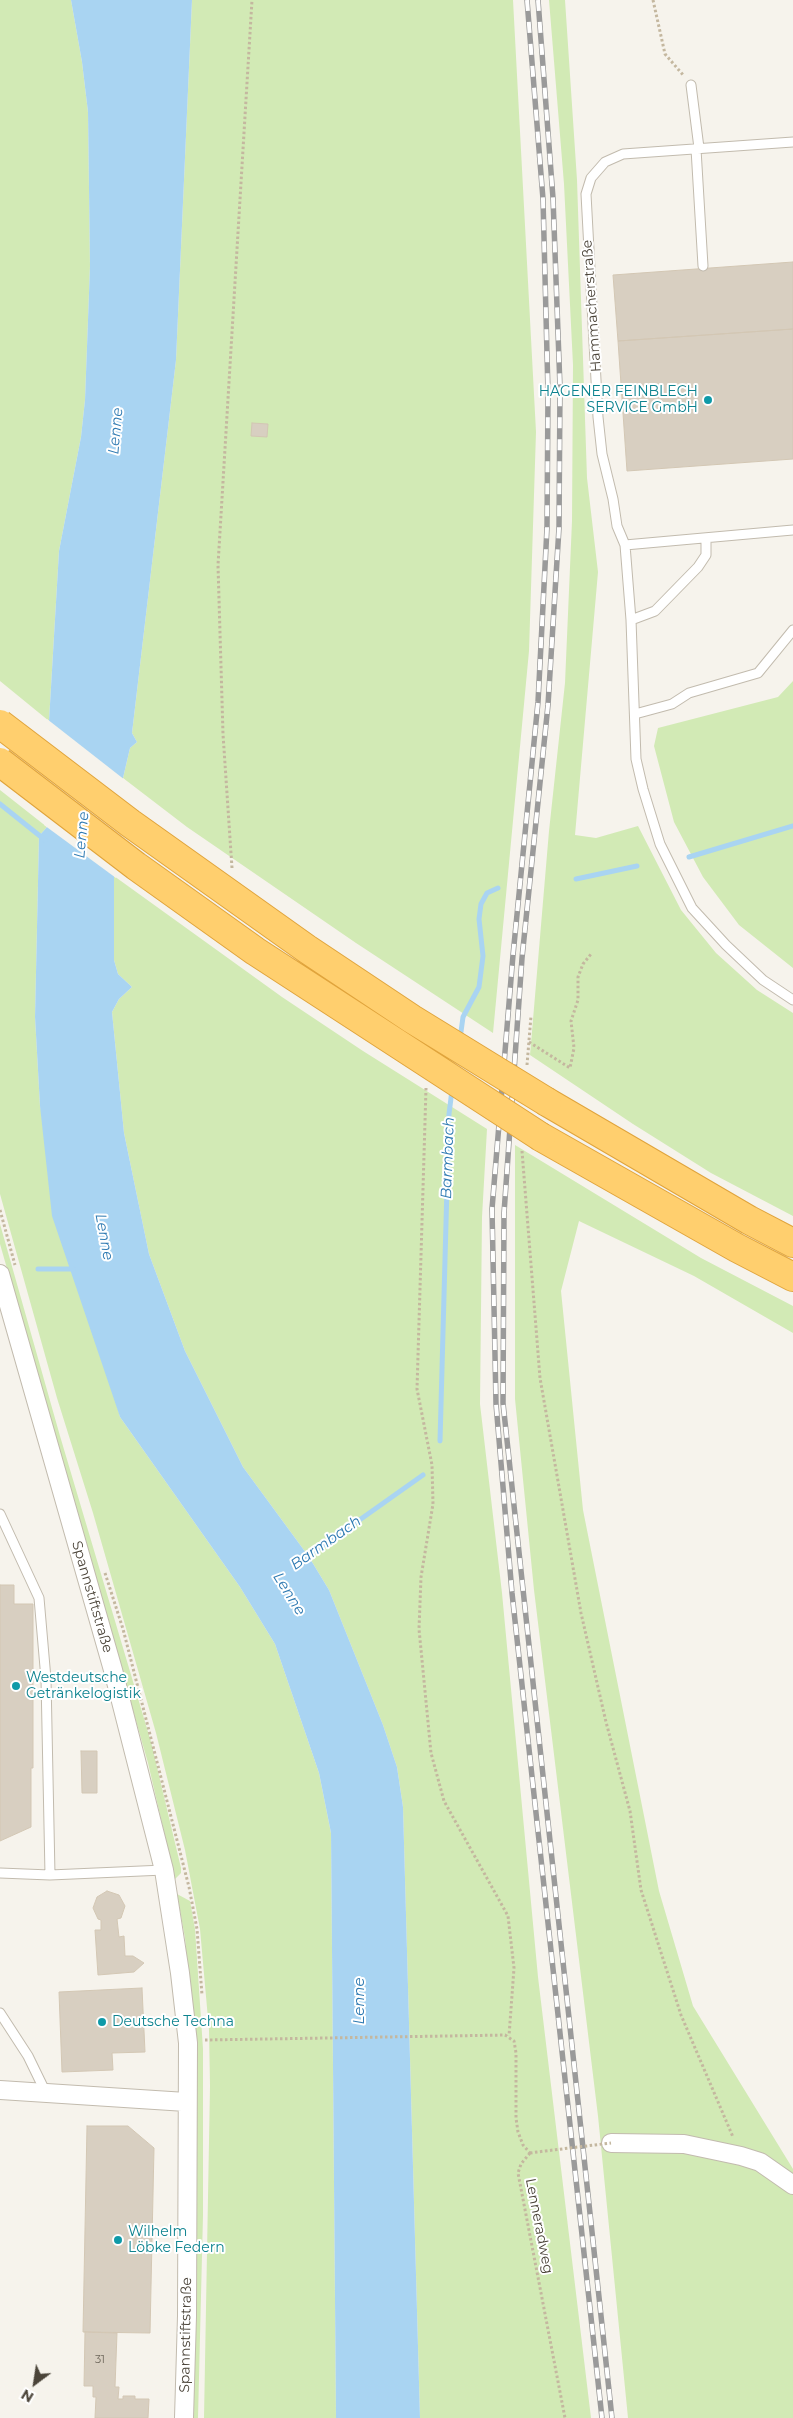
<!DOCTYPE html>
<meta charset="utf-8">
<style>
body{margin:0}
#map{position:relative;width:793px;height:2418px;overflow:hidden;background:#f6f3ec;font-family:Montserrat,sans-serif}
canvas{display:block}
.north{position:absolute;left:10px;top:2358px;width:50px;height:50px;-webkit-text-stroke:4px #fff;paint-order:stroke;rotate:211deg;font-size:14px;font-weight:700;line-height:20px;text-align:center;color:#4b4439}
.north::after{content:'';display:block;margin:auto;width:18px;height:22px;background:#4b4439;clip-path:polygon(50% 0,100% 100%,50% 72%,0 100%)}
</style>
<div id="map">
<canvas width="793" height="2418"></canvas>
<div class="north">N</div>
</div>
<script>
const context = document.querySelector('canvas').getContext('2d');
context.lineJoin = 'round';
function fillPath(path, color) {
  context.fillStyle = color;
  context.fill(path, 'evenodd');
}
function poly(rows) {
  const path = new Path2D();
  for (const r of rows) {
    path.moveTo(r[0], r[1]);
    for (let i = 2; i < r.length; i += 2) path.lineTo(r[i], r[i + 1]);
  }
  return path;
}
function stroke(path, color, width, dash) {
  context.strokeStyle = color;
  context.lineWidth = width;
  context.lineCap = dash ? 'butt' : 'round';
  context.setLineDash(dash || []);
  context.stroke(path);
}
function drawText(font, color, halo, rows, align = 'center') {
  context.font = font + ' Montserrat,sans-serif';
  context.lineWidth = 4;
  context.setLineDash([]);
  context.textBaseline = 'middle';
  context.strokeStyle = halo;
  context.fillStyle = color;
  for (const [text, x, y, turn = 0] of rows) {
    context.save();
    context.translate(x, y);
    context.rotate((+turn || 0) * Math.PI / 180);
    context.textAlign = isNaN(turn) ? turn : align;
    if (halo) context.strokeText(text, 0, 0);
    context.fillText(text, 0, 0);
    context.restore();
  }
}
fillPath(poly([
 [0,0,71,0,82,62,88,112,90,266,85,400,81,437,59,551,49,721,0,681],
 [192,0,513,0,536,432,529,651,493,1033,356,943,187,827,123,778,130,748,137,742,132,733,176,360],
 [549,0,565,0,577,180,587,478,598,572,575,835,596,838,638,826,681,910,716,953,757,990,793,1013,793,1216,711,1173,633,1124,530,1055,549,831,565,683,572,521,573,365,564,184],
 [793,681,793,968,739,925,703,877,674,822,654,746,658,728,778,697],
 [0,790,47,827,39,836,35,1017,40,1106,120,1417,240,1587,275,1644,319,1773,331,1833,336,2418,204,2418,210,2086,209,2030,200,1929,185,1850,156,1733,93,1513,57,1398,0,1194],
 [114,876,282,997,363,1051,487,1129,482,1217,480,1404,502,1593,538,1977,591,2418,420,2418,403,1807,397,1767,383,1725,329,1590,309,1557,243,1467,185,1351,149,1254,124,1133,112,1012,119,999,132,987,118,974,114,960],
 [515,1145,701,1258,793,1306,793,1333,694,1276,579,1221,561,1291,583,1510,659,1891,693,2006,793,2169,793,2418,628,2418,598,2116,534,1590,515,1399],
 [0,1224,60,1436,151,1742,181,1868,181,1873,175,1879,148,1763,0,1244],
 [177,1894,190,1901,195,1929,203,2049,203,2215,198,2418,193,2418,197,2214,194,2049,185,1938]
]), '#d2eab5');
fillPath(poly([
 [71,0,192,0,176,360,132,733,137,742,130,748,123,778,114,876,114,960,118,974,132,987,119,999,112,1012,124,1133,149,1254,185,1351,243,1467,309,1557,329,1590,383,1725,397,1767,403,1807,420,2418,336,2418,331,1833,319,1773,275,1644,240,1587,120,1417,52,1216,40,1106,35,1017,39,836,47,827,49,721,59,551,81,437,85,400,90,266,88,112,82,62]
]), '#a9d4f2');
fillPath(poly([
 [47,719,125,780,116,878,44,825]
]), '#f6f3ec');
stroke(poly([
 [0,804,45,840],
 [689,857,793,826],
 [576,879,637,866],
 [460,1039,463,1017,479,987,483,956,479,919,481,904,487,893,498,888],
 [38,1269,73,1269],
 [440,1441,449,1114,452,1090],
 [303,1560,423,1475]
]), '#a9d4f2', 5);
const building = poly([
 [793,262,793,329,618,341,613,275,793,262],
 [793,329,793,459,627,471,618,341,793,329],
 [252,423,268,424,267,437,251,436,252,423],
 [0,1585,14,1585,14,1604,33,1604,33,1768,31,1768,31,1827,0,1841,0,1585],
 [81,1751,97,1751,97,1793,82,1793,81,1751],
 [107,1891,119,1895,125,1906,121,1918,117,1919,119,1937,124,1936,125,1956,133,1956,144,1963,134,1972,98,1975,95,1930,101,1930,101,1920,98,1919,93,1908,97,1897,107,1891],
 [142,1988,145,2052,112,2053,113,2070,62,2072,59,1992,142,1988],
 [87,2126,128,2126,154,2148,150,2333,83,2332,87,2126],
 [85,2332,117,2333,115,2387,119,2387,118,2399,123,2399,123,2396,135,2396,135,2399,149,2399,148,2418,95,2418,96,2397,93,2397,93,2386,84,2386,85,2332]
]);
fillPath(building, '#d8cfc1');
stroke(building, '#d3c7b4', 1);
const lane = poly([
 [691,85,699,148],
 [793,142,623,154,605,162,591,178,586,194,598,417,602,454,613,499,617,526,625,545,631,620,636,759,643,789,660,844,692,908,726,945,763,980,793,1000],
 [696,149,703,266],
 [625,545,793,530],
 [631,620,655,611,698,567,706,555,706,538],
 [635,714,672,704,689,693,758,673,793,630],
 [0,1514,39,1598,46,1679,50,1875],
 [0,1873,50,1875,164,1870],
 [0,2013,28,2056,46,2093]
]);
const street = poly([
 [0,1274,113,1670,164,1870,180,1973,188,2043,187,2316,184,2418],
 [0,2090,186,2102],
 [611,2143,684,2144,741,2156,760,2162,793,2185]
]);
const highway = poly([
 [547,1102,749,1220,793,1243],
 [541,1137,737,1248,793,1277]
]);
stroke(lane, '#c2bbae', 11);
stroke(street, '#c2bbae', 20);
stroke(highway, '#e0a43c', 30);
stroke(poly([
 [653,0,665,54,684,76],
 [232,868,223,734,218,565,252,0],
 [529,1042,570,1068,574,1048,571,1021,578,1000,578,977,583,964,591,954],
 [527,1065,531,1016],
 [426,1088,417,1389,432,1465,433,1504,421,1577,419,1629,431,1753,444,1801,508,1916,514,1968,509,2036],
 [522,1151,540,1378,581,1613,606,1722,630,1811,641,1890,681,2015,733,2137],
 [0,1210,15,1265],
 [105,1573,123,1629,189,1887,197,1929,202,1995],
 [205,2040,505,2035,514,2041,516,2053,516,2118,518,2132,523,2145,530,2153],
 [530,2153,521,2164,518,2173,565,2418],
 [530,2153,545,2151]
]), '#c4b79f', 3, [2.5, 2.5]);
stroke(lane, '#fff', 9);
stroke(street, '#fff', 18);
stroke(highway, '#ffcf6e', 28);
const rail = poly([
 [527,0,543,199,548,393,547,528,538,702,513,955,492,1209,496,1404,512,1593,602,2418],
 [538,0,553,198,560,387,559,528,548,705,522,958,504,1213,503,1403,612,2418]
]);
stroke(rail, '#9a9a9a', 5.5);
stroke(rail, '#fff', 4, [11]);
const highwayBridge = poly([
 [0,724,130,823,307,949,412,1019,547,1102],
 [0,762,136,866,255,951,541,1137]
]);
stroke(highwayBridge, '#e0a43c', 30, []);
stroke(poly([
 [545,2151,611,2143]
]), '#c4b79f', 3, [2.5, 2.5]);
stroke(highwayBridge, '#ffcf6e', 28);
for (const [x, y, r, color] of [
 [708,400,5,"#0f9aa8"],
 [16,1686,5,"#0f9aa8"],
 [102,2022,5,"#0f9aa8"],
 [118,2240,5,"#0f9aa8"]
]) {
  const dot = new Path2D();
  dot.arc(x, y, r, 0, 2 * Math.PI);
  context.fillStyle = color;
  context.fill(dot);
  stroke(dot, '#fff', 2);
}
drawText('11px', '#6e675b', null, [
 ["31",100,2360]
]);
drawText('14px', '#4b4439', '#fff', [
 ["Hammacherstraße",592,306,-94],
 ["Spannstiftstraße",92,1597,74],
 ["Lenneradweg",539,2226,79],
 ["Spannstiftstraße",186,2335,-89]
]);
drawText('14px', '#0d838f', '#fff', [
 ["HAGENER FEINBLECH",698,392,"right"],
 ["SERVICE GmbH",698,408,"right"],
 ["Westdeutsche",26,1678],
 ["Getränkelogistik",26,1694],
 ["Deutsche Techna",112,2022],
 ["Wilhelm",128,2232],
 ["Löbke Federn",128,2248]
], 'left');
drawText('italic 15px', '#2e7ab2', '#fff', [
 ["Lenne",116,431,-85],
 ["Lenne",82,835,-85],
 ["Barmbach",448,1158,-88],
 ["Lenne",104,1237,80],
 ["Barmbach",326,1543,-35],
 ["Lenne",289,1594,58],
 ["Lenne",360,2001,-90]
]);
</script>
